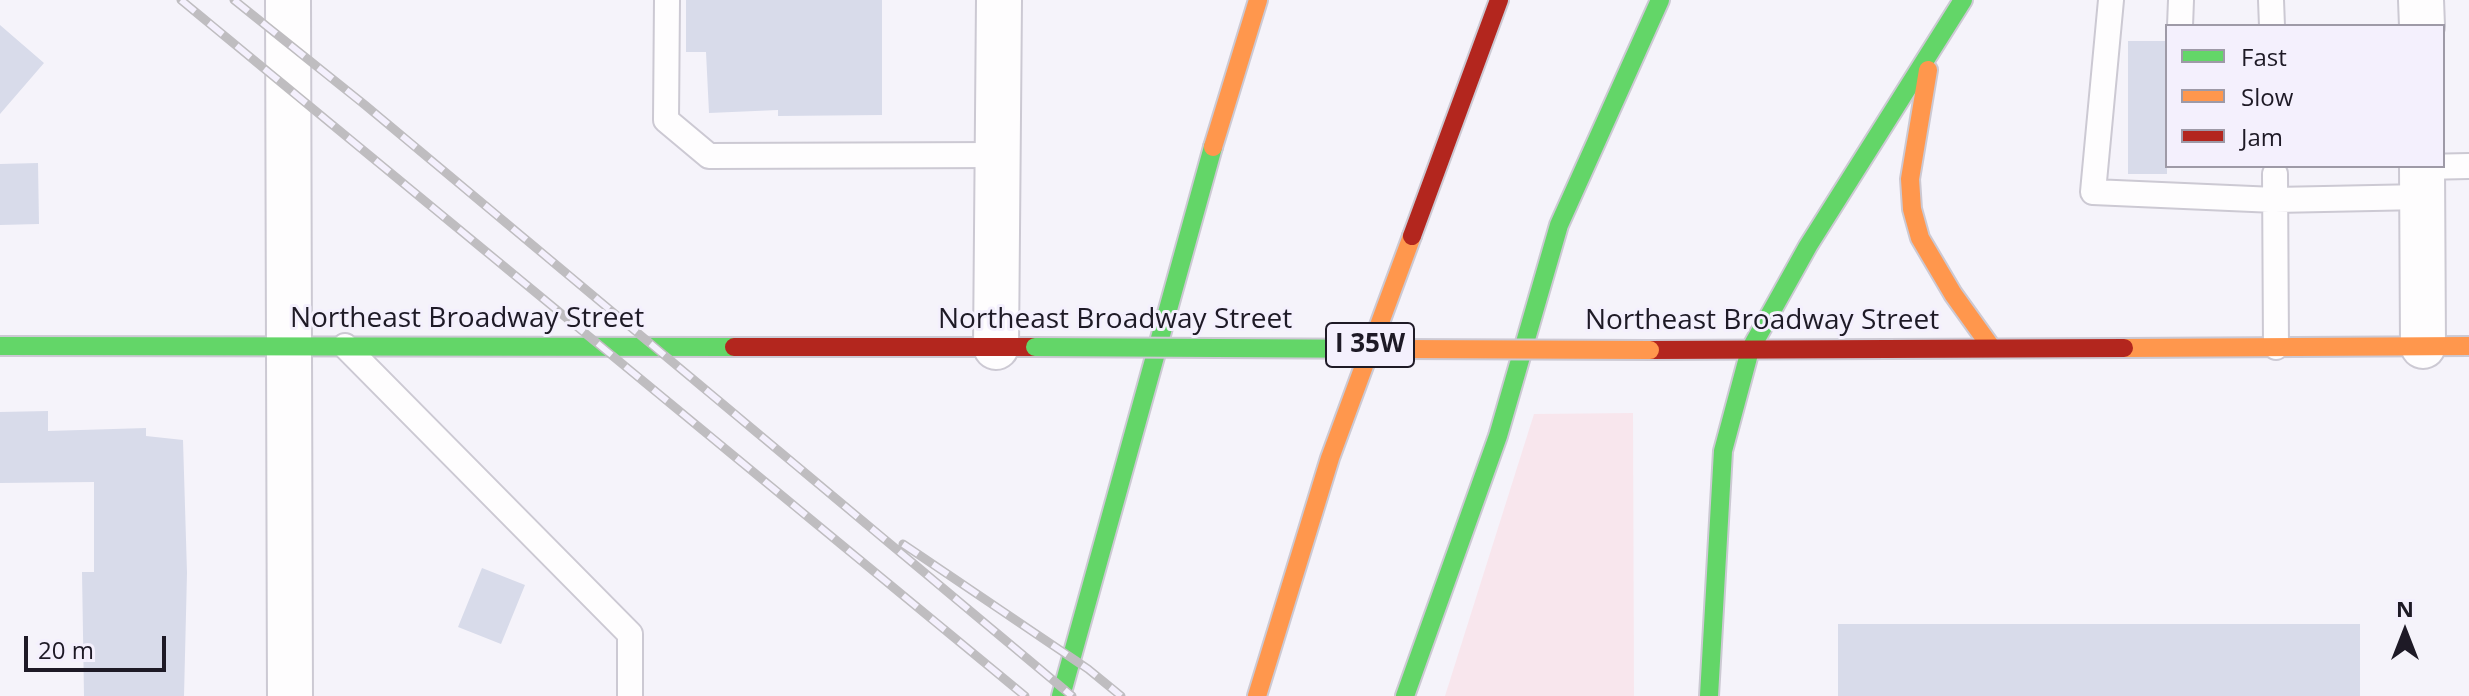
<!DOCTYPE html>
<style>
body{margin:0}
#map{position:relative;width:2469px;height:696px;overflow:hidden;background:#f5f3fa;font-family:"Open Sans",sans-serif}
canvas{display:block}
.legend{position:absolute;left:2165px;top:24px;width:280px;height:144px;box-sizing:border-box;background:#f4f0fd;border:2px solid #9e9aa7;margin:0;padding:10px 14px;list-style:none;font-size:24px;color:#1e1a26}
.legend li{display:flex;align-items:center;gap:16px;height:40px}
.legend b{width:40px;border:2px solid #9e9aa7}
.north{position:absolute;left:2365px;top:592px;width:80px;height:80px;-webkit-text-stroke:6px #f4f0fd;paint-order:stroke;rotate:0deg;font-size:22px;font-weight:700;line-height:32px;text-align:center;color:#1e1a26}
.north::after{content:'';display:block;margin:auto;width:28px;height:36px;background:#1e1a26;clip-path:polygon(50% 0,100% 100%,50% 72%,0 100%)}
.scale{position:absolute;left:24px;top:636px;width:142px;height:36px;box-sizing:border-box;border:4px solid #1e1a26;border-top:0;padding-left:10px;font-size:24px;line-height:28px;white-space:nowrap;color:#1e1a26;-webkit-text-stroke:6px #f4f0fd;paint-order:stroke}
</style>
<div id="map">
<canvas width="2469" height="696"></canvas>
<ul class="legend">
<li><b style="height:10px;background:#63d668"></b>Fast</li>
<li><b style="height:10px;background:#ff974d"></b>Slow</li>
<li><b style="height:10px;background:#b3261e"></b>Jam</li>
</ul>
<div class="north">N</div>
<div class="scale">20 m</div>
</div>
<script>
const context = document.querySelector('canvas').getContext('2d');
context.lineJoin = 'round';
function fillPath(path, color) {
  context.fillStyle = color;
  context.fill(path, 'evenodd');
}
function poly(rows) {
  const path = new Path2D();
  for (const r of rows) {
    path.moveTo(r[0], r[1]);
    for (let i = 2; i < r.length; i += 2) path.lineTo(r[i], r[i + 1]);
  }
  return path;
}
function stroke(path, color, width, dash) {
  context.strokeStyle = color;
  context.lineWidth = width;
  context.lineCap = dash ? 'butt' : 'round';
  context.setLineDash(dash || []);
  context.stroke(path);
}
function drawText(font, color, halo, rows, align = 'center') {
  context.font = font + ' "Open Sans",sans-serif';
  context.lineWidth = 6;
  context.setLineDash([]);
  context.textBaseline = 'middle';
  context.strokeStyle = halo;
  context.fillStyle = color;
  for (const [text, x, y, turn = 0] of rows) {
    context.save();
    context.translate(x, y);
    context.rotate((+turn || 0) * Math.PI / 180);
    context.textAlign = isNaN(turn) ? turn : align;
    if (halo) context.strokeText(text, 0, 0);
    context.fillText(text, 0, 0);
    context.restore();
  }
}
fillPath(poly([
 [1633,413,1634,696,1445,696,1534,414]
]), '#f8e6ed');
fillPath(poly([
 [686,0,882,0,882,115,778,116,778,110,709,113,706,52,686,52],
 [0,25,44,63,0,114],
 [2128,41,2167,41,2167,174,2128,174],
 [38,163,39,224,0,225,0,164],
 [48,411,48,431,146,428,146,436,183,440,187,573,184,696,84,696,82,572,94,572,94,482,0,483,0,412],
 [482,568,525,585,501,644,458,627],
 [1838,624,2360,624,2360,696,1838,696]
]), '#d8dbea');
const lane = poly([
 [667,0,666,120,709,156,1000,155],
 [2111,0,2093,192,2275,200,2422,197],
 [2271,0,2272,26],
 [2180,26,2181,0],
 [2422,167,2469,166],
 [2275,174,2276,347],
 [345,346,630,634,630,696]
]);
const street = poly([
 [288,0,290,696],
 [2421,0,2422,26],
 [2422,166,2423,346],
 [996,347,999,0]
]);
const fast = poly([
 [0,346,734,347],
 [1061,696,1213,147],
 [1405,696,1498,436,1559,225,1660,0],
 [1709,696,1723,451,1750,350,1808,246,1963,0]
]);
const slow = poly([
 [1928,70,1910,179,1912,209,1920,238,1953,294,1991,347],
 [1213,147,1258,0],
 [2124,348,2469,346],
 [1257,696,1330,458,1412,236]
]);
const jam = poly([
 [1412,236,1499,0],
 [734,347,1035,347],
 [1650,350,2124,348]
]);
stroke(lane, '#ccc9d3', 28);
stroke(street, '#ccc9d3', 48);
stroke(fast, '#ccc9d3', 22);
stroke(slow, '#ccc9d3', 22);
stroke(jam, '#ccc9d3', 22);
stroke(lane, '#fefdfe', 24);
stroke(street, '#fefdfe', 44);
stroke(fast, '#63d668', 18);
stroke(slow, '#ff974d', 18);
stroke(jam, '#b3261e', 18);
const rail = poly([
 [181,0,1025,696],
 [234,0,365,105,1072,696],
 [903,544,1088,669,1121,696]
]);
stroke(rail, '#bfbdc0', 9);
stroke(rail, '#f4f0fd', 6, [18]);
const fastBridge = poly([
 [1035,347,1398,349]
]);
const slowBridge = poly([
 [1398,349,1650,350]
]);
stroke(fastBridge, '#ccc9d3', 22, []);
stroke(slowBridge, '#ccc9d3', 22, []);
stroke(fastBridge, '#63d668', 18);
stroke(slowBridge, '#ff974d', 18);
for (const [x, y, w] of [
 [1370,345,88]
]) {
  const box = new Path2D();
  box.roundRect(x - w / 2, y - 22, w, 44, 6);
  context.fillStyle = '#f4f0fd';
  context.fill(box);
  stroke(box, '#1e1a26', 2);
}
drawText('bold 26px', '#1e1a26', null, [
 ["I 35W",1370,345]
]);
drawText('28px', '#1e1a26', '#f4f0fd', [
 ["Northeast Broadway Street",467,319],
 ["Northeast Broadway Street",1115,320],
 ["Northeast Broadway Street",1762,321]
]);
</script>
